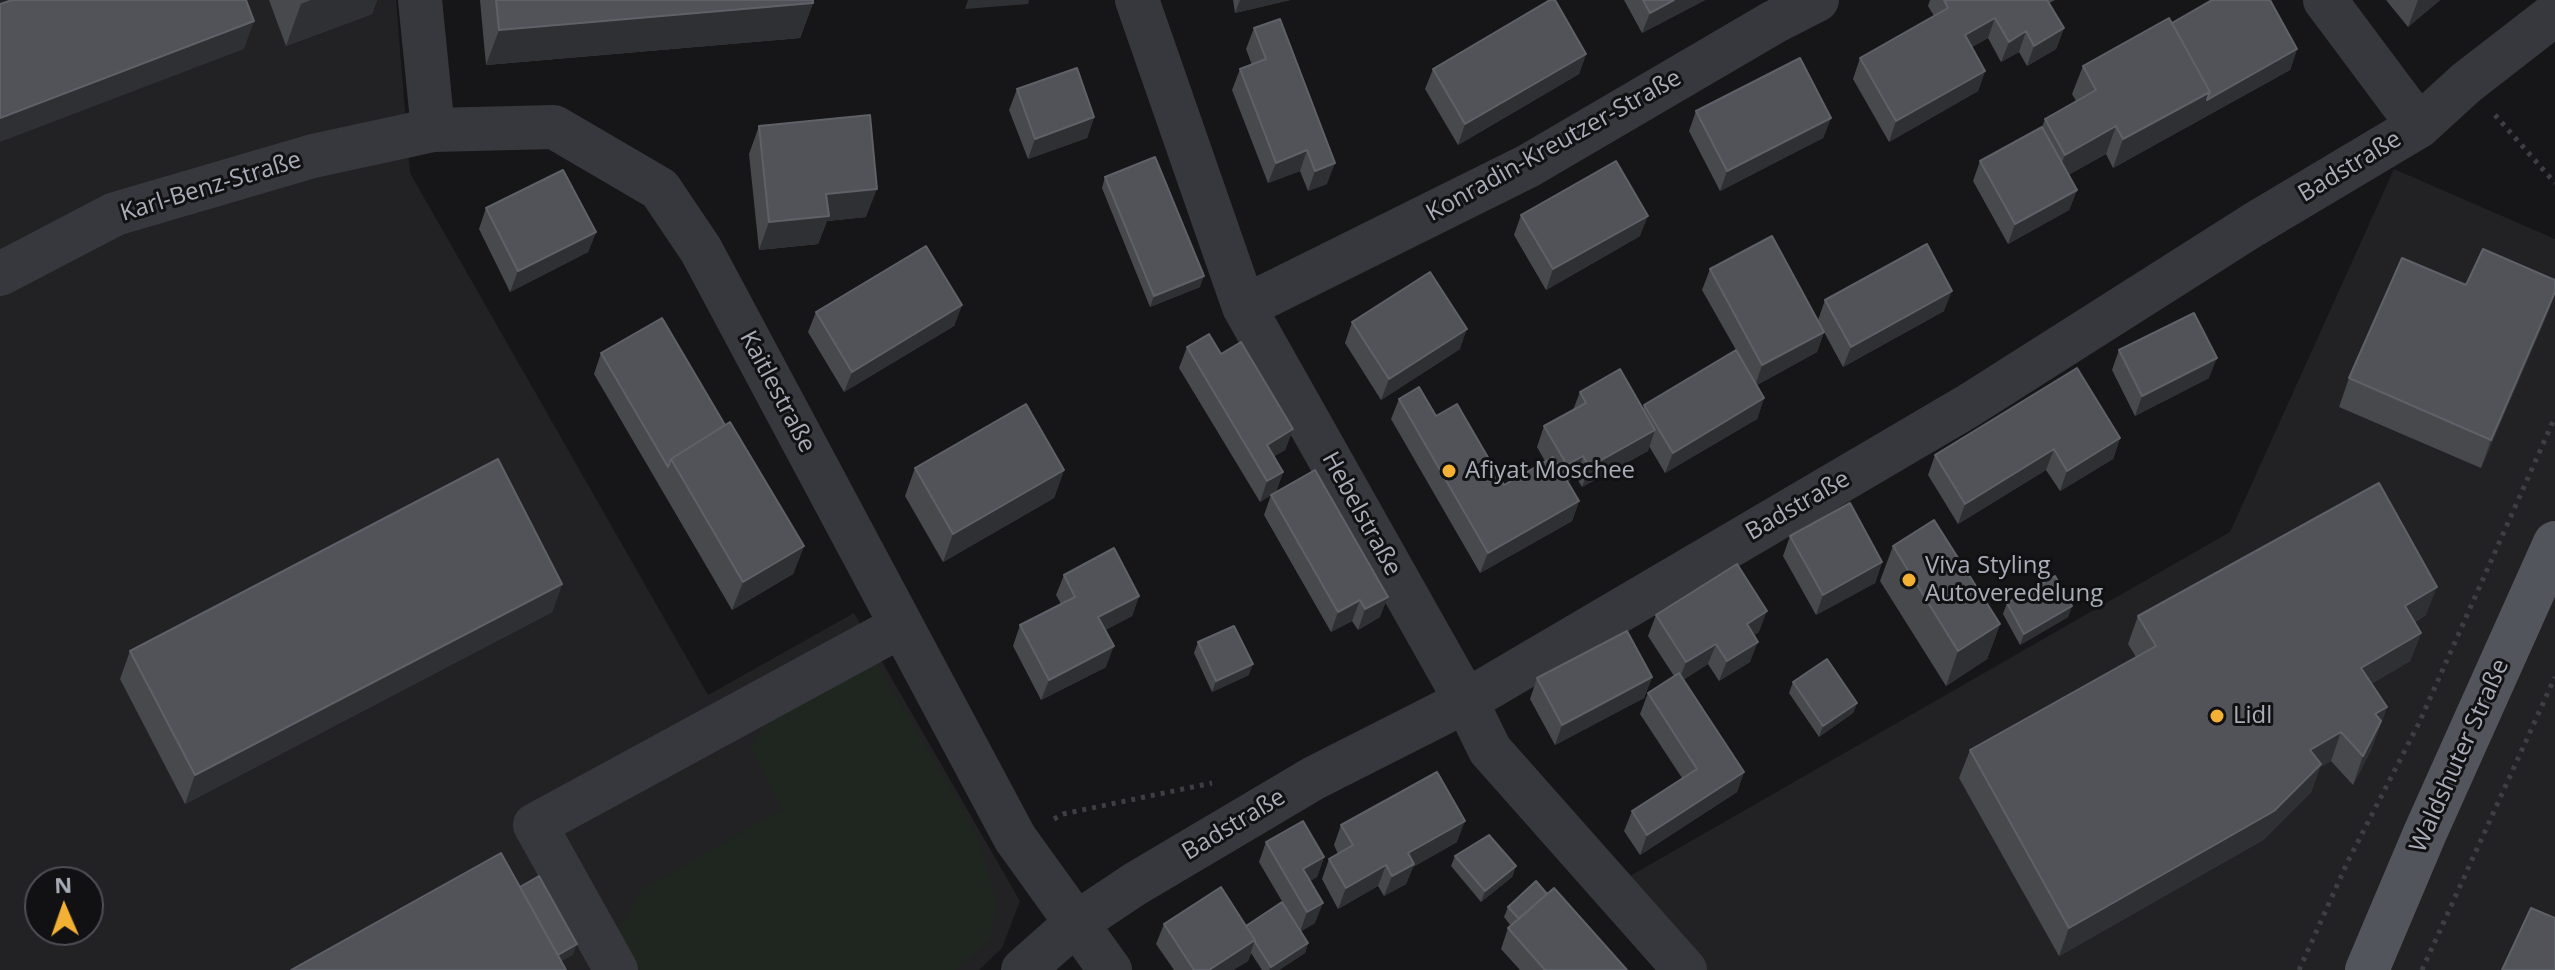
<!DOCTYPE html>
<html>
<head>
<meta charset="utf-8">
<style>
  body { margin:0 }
  #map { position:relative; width:2555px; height:970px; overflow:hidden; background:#161618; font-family:"Open Sans",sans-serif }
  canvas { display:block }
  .north { position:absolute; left:24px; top:866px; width:80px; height:80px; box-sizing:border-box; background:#111113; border:2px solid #4d4f55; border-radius:50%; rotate:358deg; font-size:22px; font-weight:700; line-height:32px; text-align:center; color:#a8adb8 }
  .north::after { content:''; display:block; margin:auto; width:28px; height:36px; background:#f2b134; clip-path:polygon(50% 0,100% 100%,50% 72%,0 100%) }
</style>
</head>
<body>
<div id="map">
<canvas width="2555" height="970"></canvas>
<div class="north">N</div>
</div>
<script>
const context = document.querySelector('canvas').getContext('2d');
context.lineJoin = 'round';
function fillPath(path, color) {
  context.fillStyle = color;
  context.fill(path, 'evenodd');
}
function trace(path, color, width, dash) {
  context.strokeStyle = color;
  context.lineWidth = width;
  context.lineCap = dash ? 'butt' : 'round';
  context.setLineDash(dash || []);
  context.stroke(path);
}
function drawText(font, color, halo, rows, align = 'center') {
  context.font = font + ' "Open Sans",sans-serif';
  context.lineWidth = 6;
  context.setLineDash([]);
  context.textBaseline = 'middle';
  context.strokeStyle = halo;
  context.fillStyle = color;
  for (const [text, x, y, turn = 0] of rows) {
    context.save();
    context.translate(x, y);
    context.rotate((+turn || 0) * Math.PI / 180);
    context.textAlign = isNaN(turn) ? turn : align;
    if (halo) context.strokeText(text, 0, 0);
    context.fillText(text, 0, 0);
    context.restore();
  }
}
fillPath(new Path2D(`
  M0,0H396L410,173L708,695L854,613L1020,901L1002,948L979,970H0ZM40,882H88V930H40Z
  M2394,169L2555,239V970H1684L1623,880L2230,532Z`), '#222225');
fillPath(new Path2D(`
  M874,659L975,829L997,903L990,939L956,970H640L618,932L641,890L782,809L750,745L777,709Z`), '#1e261f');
trace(new Path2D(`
  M2495,115L2555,183
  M1054,819L1063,814L1212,783
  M2299,970L2348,861L2419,723L2555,417
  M2422,970L2555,677`), '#3d3f44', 5, [4, 6]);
trace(new Path2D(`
  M420,0L433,130
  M1137,0L1244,307L1466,701L1490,750L1685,970
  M2325,0L2419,126
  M0,274L115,214L313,156L433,130L554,127L660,189L701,250L1015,838L1110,970
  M1244,307L1528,166L1774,22L1817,0
  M616,970L535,825L901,626
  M1023,970L1075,924L1135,884L1314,778L1466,701L1968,406L2253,225L2419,126L2466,83L2555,14`), '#37383d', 44);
trace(new Path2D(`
  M2367,970L2425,833L2555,543`), '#53555c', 44);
fillPath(new Path2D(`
  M269,0H377L372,14L286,46Z
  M480,0H813V3L800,38L486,65Z
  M1233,0H1290L1235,13Z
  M1624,0H1705L1642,33Z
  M1930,0H2055L2049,3L2064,28L2056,49L2027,66L2019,52L2001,62L1988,38L1972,47L1985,71L1978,91L1889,142L1853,79L1860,58L1934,16L1928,6Z
  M2386,0H2440L2408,27Z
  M2172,23L2297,49L2290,70L2113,168L2106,154L2068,175L2077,190L2069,210L2008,244L1973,181L1980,161L2042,127L2045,119L2076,101L2072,94L2083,66Z
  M1254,28L1327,184L1308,191L1300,171L1268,183L1232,90L1240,69L1252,65L1246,49Z
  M1586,54L1579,74L1458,145L1425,89L1433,69Z
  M1017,89L1094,117L1087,138L1028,159L1009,110Z
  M1696,111L1831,118L1823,138L1720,191L1689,131Z
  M759,126L866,217L827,221L818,244L759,250L749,154Z
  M1105,177L1200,287L1150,307L1102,188Z
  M486,208L596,232L588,252L510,292L479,229Z
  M1521,215L1640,236L1546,290L1514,235Z
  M1710,269L1818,320L1825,300L1944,311L1843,367L1824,332L1817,352L1757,385L1764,398L1757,419L1665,473L1649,446L1648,451L1582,487L1576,477L1568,481L1579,501L1572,521L1480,573L1391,419L1399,399L1436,416L1504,485L1545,461L1537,447L1544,426L1573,410L1580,392L1643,409L1644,405L1736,350L1702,290Z
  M2466,285L2549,310L2481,468L2339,407L2349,378Z
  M962,305L954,326L844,392L808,332L816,312Z
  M1352,322L1460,349L1381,400L1345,343Z
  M1187,347L1221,354L1293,429L1285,450L1274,456L1283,472L1276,492L1260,502L1179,368Z
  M2119,350L2209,378L2135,416L2112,370Z
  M601,353L725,425L804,546L793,574L732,610L594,374Z
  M2120,438L2113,459L2060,491L2046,470L1958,524L1928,475L1935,455Z
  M915,468L1064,470L1054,498L943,562L905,496Z
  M1271,495L1380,617L1358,630L1352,621L1331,632L1264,515Z
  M1790,536L1882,562L1875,583L1816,615L1783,556Z
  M1893,546L2000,624L1987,659L1946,686L1880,581Z
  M1064,575L1139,596L1132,616L1105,630L1106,667L1041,700L1013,646L1020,625L1061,604L1056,595Z
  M562,584L552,612L185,804L120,679L130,651Z
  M2007,603L2072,606L2068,617L2020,645L2003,614Z
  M1656,615L1759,632L1754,635L1750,662L1719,681L1708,664L1683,680L1744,772L1737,792L1640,855L1624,831L1632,811L1682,778L1640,714L1648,693L1674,676L1648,636Z
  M2426,615L2415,622L2421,633L2410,661L2371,684L2387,707L2371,750L2353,785L2331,761L2320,767L2311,792L2263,840L2059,956L1959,778L1970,750L2136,657L2128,644L2138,616Z
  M1198,642L1249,675L1212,692L1194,653Z
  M1652,677L1644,698L1555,745L1530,699L1537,678Z
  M1793,682L1857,703L1853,713L1819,737L1789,693Z
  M1341,825L1457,842L1413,867L1406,884L1384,896L1378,886L1338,909L1322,879L1329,859L1338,854L1334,845Z
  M1266,842L1324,857L1317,877L1310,881L1315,923L1301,931L1308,943L1305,953L1279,970H1262L1251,953L1248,961L1233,970H1174L1156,944L1164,924L1246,926L1283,903L1259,862Z
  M1455,856L1516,866L1512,877L1481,902L1451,866Z
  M1547,894L1627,970H1520L1501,949L1508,928L1511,926L1504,917L1508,907Z`), '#47494d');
fillPath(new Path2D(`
  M311,0H377L372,14L286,46L301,4Z
  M968,0H1029L1028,4L965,9Z
  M1240,0H1290L1235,13Z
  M1674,0H1705L1642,33L1650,13Z
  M2418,0H2440L2408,27Z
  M813,3L800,38L486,65L499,30Z
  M1995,18L1988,38L1957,55L1965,35Z
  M254,21L244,49L0,142V118Z
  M2064,28L2056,49L2027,66L2034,46Z
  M2026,31L2019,52L2001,62L2009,42Z
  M2297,49L2290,70L2113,168L2123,139L2210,92Z
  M1586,54L1579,74L1458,145L1465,124Z
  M1985,71L1978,91L1889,142L1896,121Z
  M1094,117L1087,138L1028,159L1035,139Z
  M1831,118L1823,138L1720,191L1727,171Z
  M2116,126L2106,154L2054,183L2065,155Z
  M1307,150L1300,171L1268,183L1276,163Z
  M1335,163L1327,184L1308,191L1315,171Z
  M877,189L866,217L827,221L818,244L759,250L769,222L826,194Z
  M2077,190L2069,210L2008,244L2015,224Z
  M1648,216L1640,236L1546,290L1553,269Z
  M596,232L588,252L510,292L518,271Z
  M1204,276L1200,287L1150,307L1154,296Z
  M1952,291L1944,311L1843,367L1851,347Z
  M2555,292L2549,310L2481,468L2491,440Z
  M962,305L954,326L844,392L852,372Z
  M1467,329L1460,349L1381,400L1389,379Z
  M1824,332L1817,352L1755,386L1762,365Z
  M2217,358L2209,378L2135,416L2142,396Z
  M1764,398L1757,419L1665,473L1673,453Z
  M1293,429L1285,450L1260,465L1267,445Z
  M1655,430L1648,451L1582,487L1589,467Z
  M2120,438L2113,459L2060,491L2067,471Z
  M2054,449L2046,470L1958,524L1965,504Z
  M1583,456L1576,477L1559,486L1567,465Z
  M1064,470L1054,498L943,562L953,534Z
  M1283,472L1276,492L1260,502L1267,481Z
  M1579,501L1572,521L1480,573L1488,553Z
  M804,546L793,574L732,610L743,582Z
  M1882,562L1875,583L1816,615L1823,595Z
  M562,584L552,612L185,804L195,775Z
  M2437,587L2426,615L2395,634L2405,606Z
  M1139,596L1132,616L1091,638L1098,617Z
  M1388,597L1380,617L1358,630L1365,609Z
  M1360,600L1352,621L1331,632L1338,612Z
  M2072,606L2068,617L2020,645L2024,634Z
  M1767,611L1759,632L1739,645L1747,624Z
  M2000,624L1987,659L1946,686L1958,651Z
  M2421,633L2410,661L2351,696L2361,668Z
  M1758,642L1750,662L1719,681L1727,661Z
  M1716,644L1708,664L1678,683L1686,662Z
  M1114,646L1106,667L1041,700L1049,680Z
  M1253,664L1249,675L1212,692L1216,681Z
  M1652,677L1644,698L1555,745L1562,725Z
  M1857,703L1853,713L1819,737L1823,726Z
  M2387,707L2371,750L2353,785L2363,756L2375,714Z
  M2341,732L2331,761L2320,767L2311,792L2263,840L2059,956L2069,928L2310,750Z
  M1744,772L1737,792L1640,855L1647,835Z
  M1465,821L1457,842L1413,867L1406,884L1384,896L1392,876L1408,853Z
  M1324,857L1317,877L1296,889L1303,869Z
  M1386,865L1378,886L1338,909L1346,888Z
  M1516,866L1512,877L1481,902L1485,891Z
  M1323,903L1315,923L1300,932L1307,912Z
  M1255,940L1248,961L1233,970H1209Z
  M1308,943L1305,953L1279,970H1269L1271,967Z
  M577,944L573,955L546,970L545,962Z`), '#2f3033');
const building = new Path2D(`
  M12,0H246L254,21L0,118V4Z
  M496,0H813V3L499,30Z
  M1550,0H1555L1586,54L1465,124L1433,69Z
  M1643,0H1674L1650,13Z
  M1944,0H2047L2064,28L2034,46L2026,31L2009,42L1995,18L1965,35L1985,71L1896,121L1860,58L1948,8Z
  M2212,0H2270L2297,49L2207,100L2210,92L2172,23Z
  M2169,18L2210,92L2123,139L2116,126L2065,155L2045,119L2096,90L2083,66Z
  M1280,19L1335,163L1315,171L1307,150L1276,163L1240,69L1266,59L1254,28Z
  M1800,58L1831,118L1727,171L1696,111Z
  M1077,68L1094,117L1035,139L1017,89Z
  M870,115L877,189L826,194L829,216L769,222L759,126Z
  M2042,127L2077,190L2015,224L1980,161Z
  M1155,157L1204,276L1154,296L1105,177Z
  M1616,161L1648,216L1553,269L1521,215Z
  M563,170L596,232L518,271L486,208Z
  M1772,236L1824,332L1762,365L1710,269Z
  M1927,244L1952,291L1851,347L1825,300Z
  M926,246L962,305L852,372L816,312Z
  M2483,249L2555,280V292L2491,440L2349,378L2402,258L2466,285Z
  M1430,272L1467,329L1389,379L1352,322Z
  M2194,313L2217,358L2142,396L2119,350Z
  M662,318L725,425L671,459L668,467L601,353Z
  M1209,334L1221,354L1241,342L1293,429L1267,445L1283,472L1267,481L1187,347Z
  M1736,350L1764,398L1673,453L1644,405Z
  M2077,368L2120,438L2067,471L2054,449L1965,504L1935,455Z
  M1620,369L1655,430L1589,467L1583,456L1567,465L1544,426L1586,403L1580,392Z
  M1419,387L1436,416L1457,404L1504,485L1553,457L1579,501L1488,553L1399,399Z
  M1026,404L1064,470L953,534L915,468Z
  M730,422L804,546L743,582L671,459Z
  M498,459L562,584L195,775L130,651Z
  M1315,470L1388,597L1365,609L1360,600L1338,612L1271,495Z
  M2379,483L2437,587L2405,606L2421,633L2361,668L2387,707L2375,714L2381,721L2363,756L2341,732L2310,750L2321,764L2274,811L2069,928L1970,750L2156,646L2138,616Z
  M1850,503L1882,562L1823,595L1790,536Z
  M1934,520L2000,624L1958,651L1893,546Z
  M1114,548L1139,596L1098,617L1114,646L1049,680L1020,625L1075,597L1064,575Z
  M1737,564L1767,611L1747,624L1758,642L1727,661L1716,644L1686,662L1656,615Z
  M2055,576L2072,606L2024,634L2007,603Z
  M1234,626L1253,664L1216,681L1198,642Z
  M1627,631L1652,677L1562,725L1537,678Z
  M1827,659L1857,703L1823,726L1793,682Z
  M1679,673L1744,772L1647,835L1632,811L1697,769L1648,693Z
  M1437,772L1465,821L1408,853L1414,864L1392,876L1386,865L1346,888L1329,859L1353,845L1341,825Z
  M1303,821L1324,857L1303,869L1323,903L1307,912L1266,842Z
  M1489,835L1516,866L1485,891L1455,856Z
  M501,853L566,970H291Z
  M539,876L577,944L558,955L520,887Z
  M1536,881L1547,894L1519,919L1508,907Z
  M1221,887L1255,940L1209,970H1194L1164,924Z
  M1554,888L1627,970H1545L1508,928Z
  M1282,902L1308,943L1271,967L1255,942V940L1246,926Z
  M2531,908L2555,918V970H2502Z`);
fillPath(building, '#525359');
trace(building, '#5f6168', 2);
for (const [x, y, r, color] of [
  [1449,471,8,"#f2b134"],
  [1909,580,8,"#f2b134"],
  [2217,716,8,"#f2b134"]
]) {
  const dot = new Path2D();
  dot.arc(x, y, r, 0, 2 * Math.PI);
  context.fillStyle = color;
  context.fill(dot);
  trace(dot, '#111113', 3);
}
drawText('24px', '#a8adb8', '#111113', [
  ["Konradin-Kreutzer-Straße",1554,146,-29],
  ["Badstraße",2350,167,-31],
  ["Karl-Benz-Straße",211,187,-17],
  ["Kaitlestraße",777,392,62],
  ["Badstraße",1798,506,-30],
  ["Hebelstraße",1361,514,61],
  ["Waldshuter Straße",2460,756,-66],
  ["Badstraße",1234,825,-31]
]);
drawText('24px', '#a8adb8', '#111113', [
  ["Afiyat Moschee",1465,471],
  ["Viva Styling",1925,566],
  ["Autoveredelung",1925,594],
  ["Lidl",2233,716]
], 'left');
</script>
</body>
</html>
